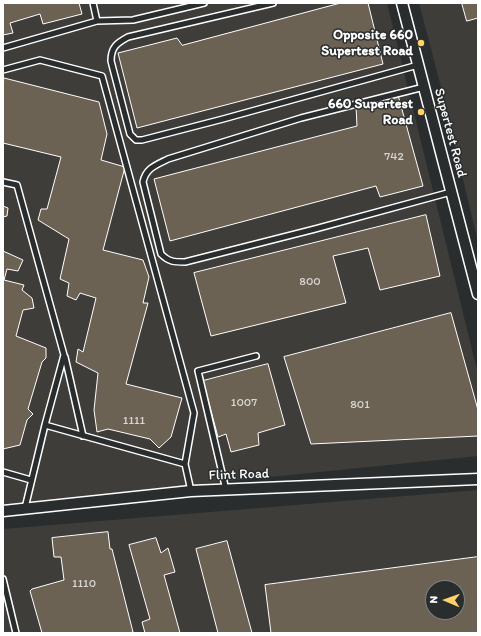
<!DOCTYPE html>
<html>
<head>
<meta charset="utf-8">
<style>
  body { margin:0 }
  #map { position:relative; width:481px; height:636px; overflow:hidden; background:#2a2d2e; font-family:Itim,sans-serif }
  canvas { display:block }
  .frame { position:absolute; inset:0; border:4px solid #fff; pointer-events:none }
  .north { position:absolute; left:425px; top:580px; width:40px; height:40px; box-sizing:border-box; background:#2a2d2e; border:1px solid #7f8182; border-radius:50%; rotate:272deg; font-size:11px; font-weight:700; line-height:16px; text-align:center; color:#fff }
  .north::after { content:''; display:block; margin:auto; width:14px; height:18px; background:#ffd166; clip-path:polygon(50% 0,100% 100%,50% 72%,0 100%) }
</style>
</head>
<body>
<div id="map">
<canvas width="481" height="636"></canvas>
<div class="frame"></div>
<div class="north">N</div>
</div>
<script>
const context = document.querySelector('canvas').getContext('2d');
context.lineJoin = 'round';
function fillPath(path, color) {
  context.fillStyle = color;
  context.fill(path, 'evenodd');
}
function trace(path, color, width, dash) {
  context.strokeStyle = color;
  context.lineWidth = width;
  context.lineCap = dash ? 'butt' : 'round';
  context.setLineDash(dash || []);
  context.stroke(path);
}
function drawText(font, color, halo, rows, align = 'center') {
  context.font = font + ' Itim,sans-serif';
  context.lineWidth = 3;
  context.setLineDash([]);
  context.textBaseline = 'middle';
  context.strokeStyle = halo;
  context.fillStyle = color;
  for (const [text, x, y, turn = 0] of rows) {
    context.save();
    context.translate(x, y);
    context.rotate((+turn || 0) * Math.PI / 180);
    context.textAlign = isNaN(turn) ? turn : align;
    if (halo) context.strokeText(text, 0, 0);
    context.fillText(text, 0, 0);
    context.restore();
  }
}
fillPath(new Path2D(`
  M3,3H387L478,374V456L3,504Z
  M419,3H478V242L440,83Z
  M478,490V633H3V529ZM433,588H457V612H433Z`), '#3e3d39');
const building = new Path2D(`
  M3,3H79L82,14L43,24L40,14L10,23L13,33L3,35Z
  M341,3H368L383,64L137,128L118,53L177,38L182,45Z
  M462,3H478V18L467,21Z
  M4,78L99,102L107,134L101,160L125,167L103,250L143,260L149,277L143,303H148L126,384L182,398L171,437L159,448L150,439L108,429L97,432L94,410L98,373L76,362L78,349L83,352L96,298L80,293L76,300L67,296L69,283L60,279L69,239L38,220L41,209H47L61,157L3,143Z
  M398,95L423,186L380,197L376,186L170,241L154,179L357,126L356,106Z
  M3,206L8,208L7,216L3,217Z
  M426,215L440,276L380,290L368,248L333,256L346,303L211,336L194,273Z
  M3,251L23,260L18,271L7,269L4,280L24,285L22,290L32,298L34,308L23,310L16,336L46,348V358L42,362L28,409L33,414L27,420L20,445L3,449Z
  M451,313L478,410V436L311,444L284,357Z
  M268,364L285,425L258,433L259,445L231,452L226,434L218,437L203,381Z
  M108,532L110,549H112L133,632L129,633H42L30,591L32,589L64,580L61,557H54L52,538Z
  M156,538L161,553L168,548L175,572L164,575L180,633H145L142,622L150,619L129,545Z
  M227,541L252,633H218L196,549Z
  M478,557V633H271L265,585ZM433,588H457V612H433Z`);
fillPath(building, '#6c6253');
trace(building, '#fff', 1);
const lane = new Path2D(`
  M93,3L97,21L133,20L204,3
  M273,3L128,37C117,43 111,47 111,61L130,134L136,140H142L223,119L418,65
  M3,48L97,21
  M3,70L40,60L102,76L194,413L185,464
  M424,87L301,118L168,159C156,165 146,168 143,182L161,254C169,262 174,262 185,262L315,229L451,192
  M3,182L17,185L64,355L45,425
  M65,357L83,436
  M3,472L31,480
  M226,490L198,371L256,356
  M25,508L45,425L185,464L191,491
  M3,579L16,633`);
const street = new Path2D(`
  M402,3L478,294
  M3,511L191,491L478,479`);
trace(lane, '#fff', 8);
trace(street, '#fff', 13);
trace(lane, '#2a2d2e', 5);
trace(street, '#2a2d2e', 10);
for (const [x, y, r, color] of [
  [421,43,4,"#ffd166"],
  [421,112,4,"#ffd166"]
]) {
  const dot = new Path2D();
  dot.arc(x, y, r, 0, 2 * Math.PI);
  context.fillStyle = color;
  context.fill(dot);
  trace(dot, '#2a2d2e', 1.5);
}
drawText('12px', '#dad8d4', null, [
  ["742",394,157],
  ["800",310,282],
  ["1007",244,403],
  ["801",360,405],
  ["1111",134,421],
  ["1110",84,584]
]);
drawText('bold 14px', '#fff', '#2a2d2e', [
  ["Opposite 660",413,35],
  ["Supertest Road",413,51],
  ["660 Supertest",413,104],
  ["Road",413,120]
], 'right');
drawText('14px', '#fff', '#2a2d2e', [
  ["Supertest Road",450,133,75],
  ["Flint Road",239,475,-2]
]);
</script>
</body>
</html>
